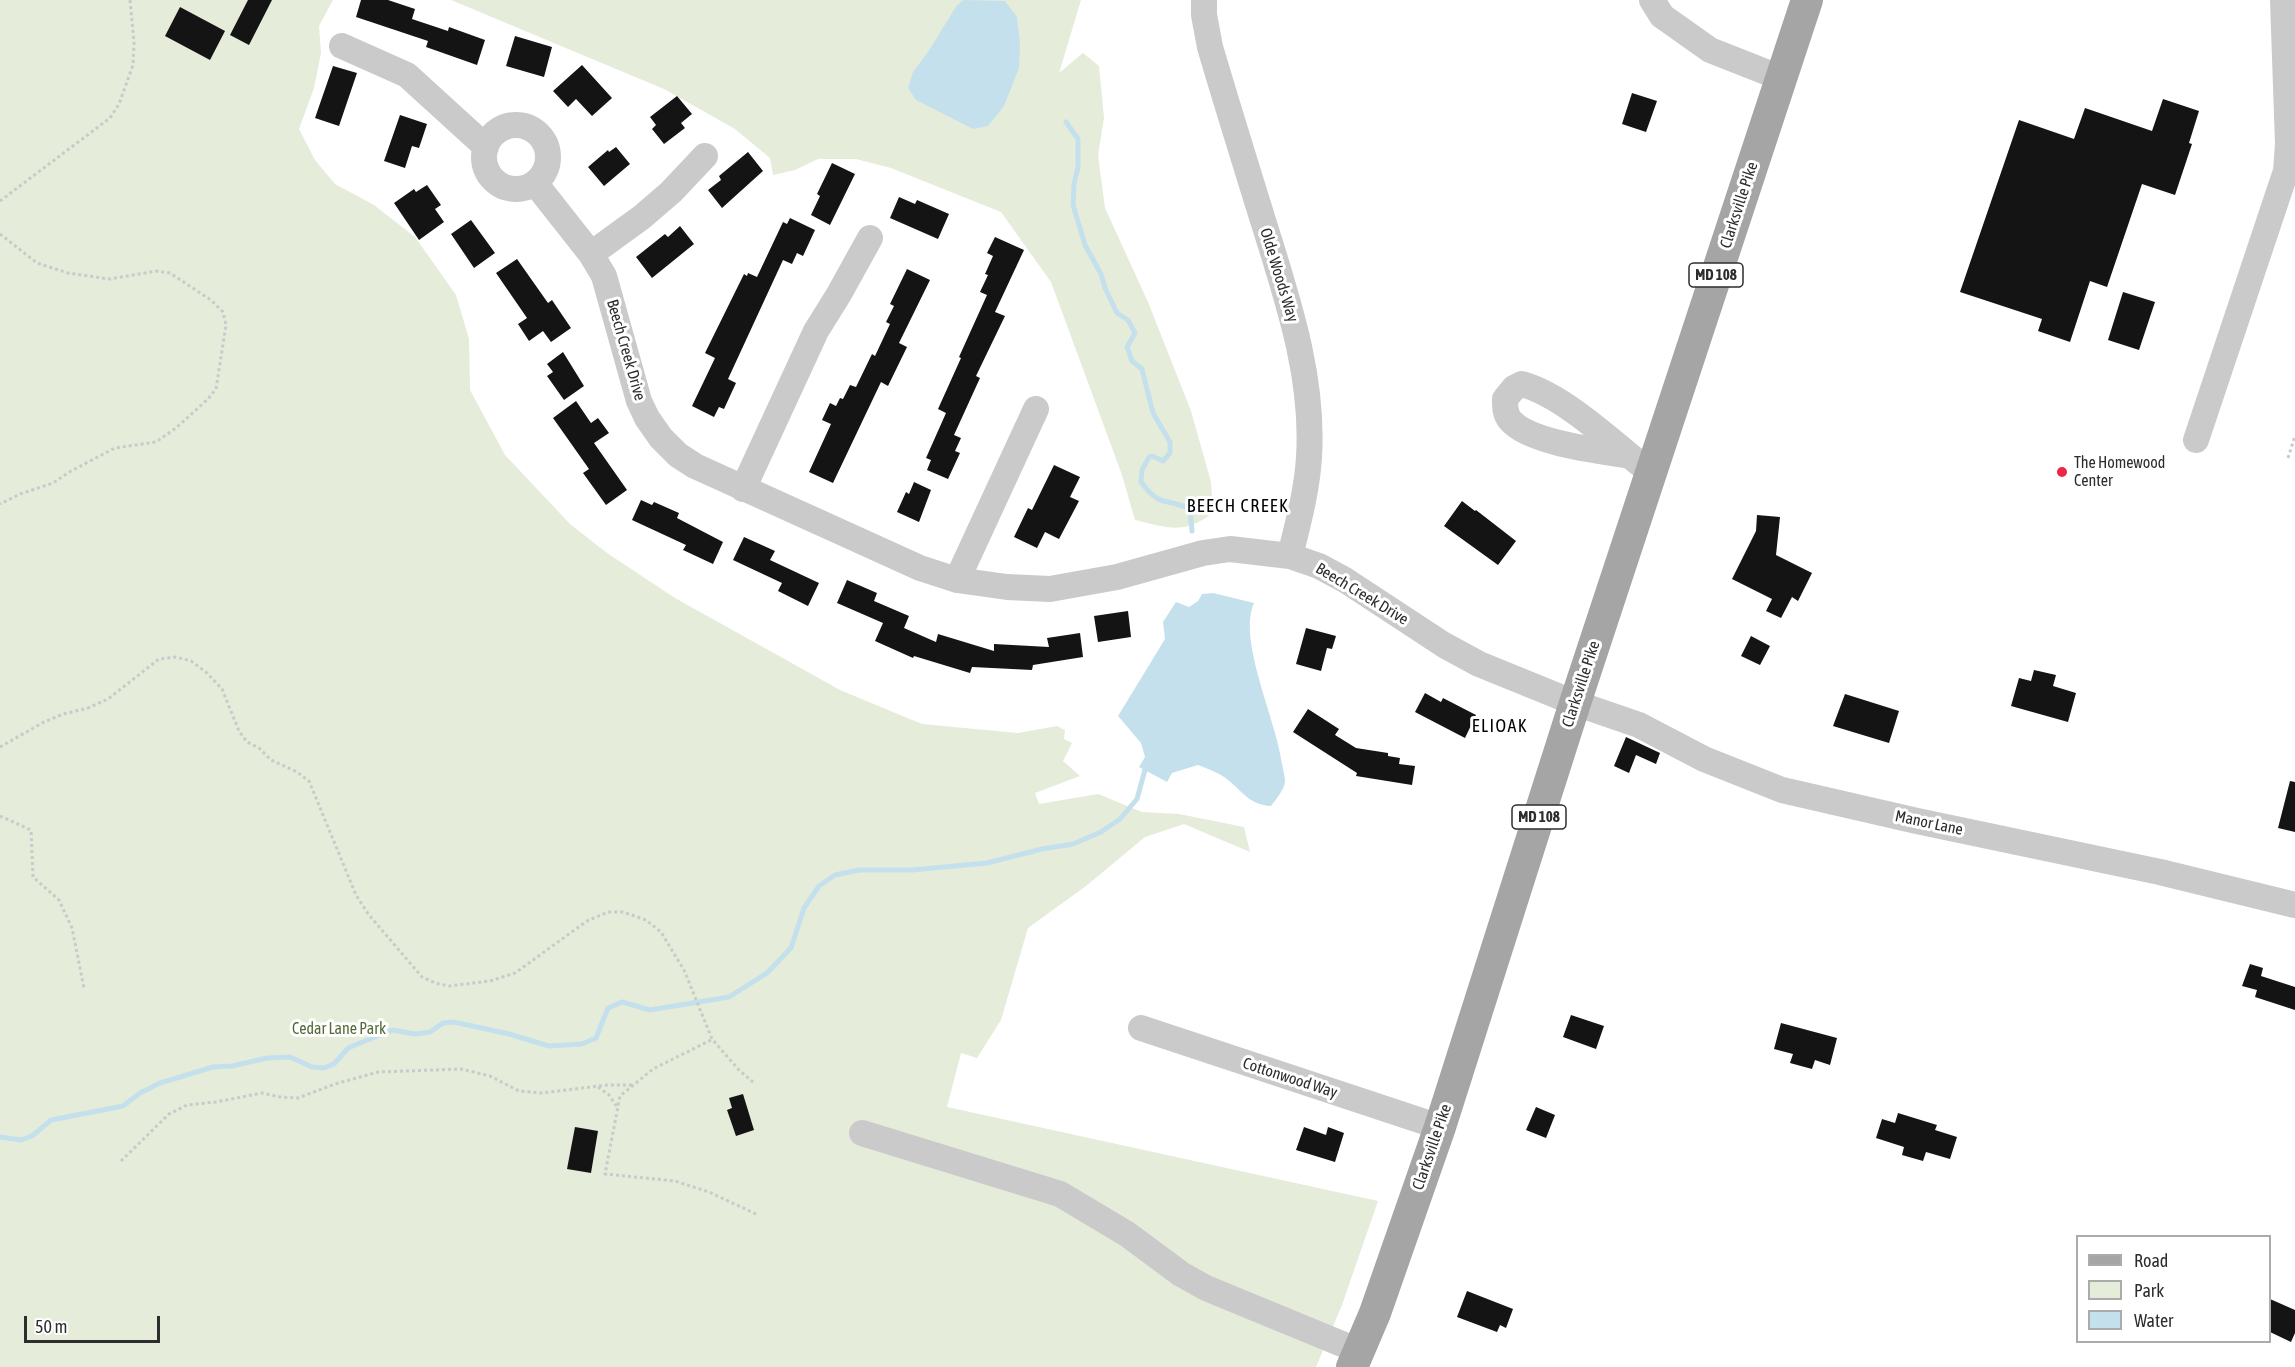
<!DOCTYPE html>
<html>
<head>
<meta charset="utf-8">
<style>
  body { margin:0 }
  #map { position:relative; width:2295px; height:1367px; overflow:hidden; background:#fff; font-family:"Asap Condensed",sans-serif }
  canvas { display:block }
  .legend { position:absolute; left:2076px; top:1235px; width:195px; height:108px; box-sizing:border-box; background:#fff; border:2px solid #ababab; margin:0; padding:8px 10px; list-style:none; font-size:18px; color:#2d2d2d }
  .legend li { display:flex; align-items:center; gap:12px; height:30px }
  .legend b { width:30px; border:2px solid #ababab }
  .scale { position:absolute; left:24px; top:1316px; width:136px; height:27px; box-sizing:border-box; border:3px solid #2d2d2d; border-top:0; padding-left:8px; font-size:18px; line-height:21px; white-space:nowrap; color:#2d2d2d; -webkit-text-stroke:4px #fff; paint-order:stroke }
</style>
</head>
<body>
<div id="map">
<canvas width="2295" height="1367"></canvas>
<ul class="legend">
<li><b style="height:8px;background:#a5a5a5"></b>Road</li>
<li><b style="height:16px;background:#e5ecda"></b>Park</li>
<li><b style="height:16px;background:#c5e0ed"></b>Water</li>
</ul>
<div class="scale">50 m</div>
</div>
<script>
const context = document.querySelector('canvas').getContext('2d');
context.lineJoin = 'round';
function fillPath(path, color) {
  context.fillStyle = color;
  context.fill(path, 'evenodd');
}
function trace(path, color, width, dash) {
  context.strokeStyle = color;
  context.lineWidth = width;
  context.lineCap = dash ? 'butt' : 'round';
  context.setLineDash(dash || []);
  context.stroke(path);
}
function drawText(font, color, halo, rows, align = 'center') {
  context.font = font + ' "Asap Condensed",sans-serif';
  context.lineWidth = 6;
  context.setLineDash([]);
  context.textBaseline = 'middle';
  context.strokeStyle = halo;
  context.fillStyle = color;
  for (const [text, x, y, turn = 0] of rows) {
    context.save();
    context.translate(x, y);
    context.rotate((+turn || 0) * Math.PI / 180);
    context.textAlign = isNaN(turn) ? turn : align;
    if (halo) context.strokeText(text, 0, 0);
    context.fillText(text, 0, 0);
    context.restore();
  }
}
fillPath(new Path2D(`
  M0,0H333L319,26L321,53L314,88L299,129L315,160L335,184L374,205L415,237L456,295L469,339L470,390L505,455L570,524L607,553L675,598L840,690L922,724L1018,733L1057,726L1065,730L1064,739L1072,743L1063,761L1080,776L1035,793L1039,804L1098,794L1142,812L1179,814L1244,827L1250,852L1184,824L1145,837L1086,886L1028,928L1001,1020L977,1058L961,1053L947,1107L1378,1201L1342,1305L1316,1367H0Z
  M451,0H1081L1059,73L1083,53L1099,66L1104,118L1098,155L1105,208L1148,302L1191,411L1211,482L1213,513C1182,535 1170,528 1135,520L1122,475L1051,282L1001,212L891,168L856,159H818L795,170L773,175L770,158L735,129L664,89Z`), '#e5ecda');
fillPath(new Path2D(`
  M964,0L1005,1L1017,17L1020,44L1019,68L1004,106L988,126L973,129L916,100L908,88L913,72L928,52L957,5Z
  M1213,593L1254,603C1237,640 1277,721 1282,764C1283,769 1285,776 1285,782C1284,790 1276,799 1271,806C1250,805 1243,792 1228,780C1220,773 1208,769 1198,765L1172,773L1167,782L1139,767L1145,757L1141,743L1118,716L1165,639L1163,622L1176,602L1189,607L1198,601L1202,594Z`), '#c5e0ed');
trace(new Path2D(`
  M1066,122L1078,139V167L1074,184L1073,205L1085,245L1101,274L1105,288L1117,313L1128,320L1135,333L1127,347L1132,361L1142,369L1153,413L1170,442V453L1163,461L1152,456L1149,457L1142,470L1141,482C1161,509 1166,497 1190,509L1192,531
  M0,1137L21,1140L32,1136L51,1120L123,1106L140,1093L160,1083L213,1067L232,1066L267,1058L290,1057L312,1067L324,1068L334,1064L348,1048L392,1030L415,1034L430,1032L443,1023L454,1022L509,1034L549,1046L582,1044L596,1038L608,1008L622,1002L650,1010L729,997L767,973L791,948L804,908L819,886L835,875L859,870H912L987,863L1042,849L1073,844L1101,832L1120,819L1137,799L1146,766`), '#c5e0ed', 5);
fillPath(new Path2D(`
  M248,0H272L249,45L230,35Z
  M361,0H388L415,9L412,19L448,31L449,27L485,40L477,65L426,47L428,41L356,17Z
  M180,7L225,31L210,60L165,36Z
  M515,36L552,47L544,77L506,66Z
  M582,65L612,98L592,116L576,99L568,107L553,91Z
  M333,66L357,73L339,126L315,118Z
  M1632,93L1657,101L1646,132L1622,124Z
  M677,96L692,114L681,123L685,128L664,144L652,129L656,125L650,117Z
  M2163,99L2199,111L2189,143L2192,144L2175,195L2142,184L2107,287L2090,281L2070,342L2038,331L2042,319L1960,292L2019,120L2074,139L2085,108L2152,131Z
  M400,115L427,124L419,148L412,146L405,168L384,161Z
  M616,147L630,164L604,186L588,167L608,150L609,152Z
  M748,152L763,171L722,208L708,190L721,180L719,176Z
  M832,163L855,174L830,225L811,215L820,196L817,194Z
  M427,185L441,205L435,209L444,222L419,240L394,203L414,189L416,192Z
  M899,197L915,204L917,200L949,214L938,239L890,218Z
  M790,218L815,230L803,256L797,253L792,264L783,260L728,379L736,383L724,409L719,407L714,417L692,406L715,358L705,353L744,274L747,276L748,273L757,277L783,222L787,224Z
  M471,220L495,253L474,268L451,234Z
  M680,226L694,244L652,278L636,257L665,234L668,237Z
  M995,237L1024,250L995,312L1005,316L976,376L980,378L954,435L961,438L955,451L960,453L948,479L927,470L931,460L926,458L946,413L938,409L961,358L959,357L987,295L980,292L988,275L985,274L993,256L987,253Z
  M517,259L548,303L552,300L571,328L551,342L543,331L529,341L518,324L527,318L496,273Z
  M907,269L930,280L899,343L907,347L888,386L881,382L833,483L809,472L831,424L822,420L830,403L836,406L840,398L843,399L850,385L856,387L872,354L875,356L890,324L886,322L894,306L890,304Z
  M2123,292L2155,302L2139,350L2108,340Z
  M563,352L584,386L564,400L547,376L553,372L547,364Z
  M576,401L591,423L598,418L609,433L594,443L627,490L606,505L583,473L589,469L553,418Z
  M1054,465L1080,477L1070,497L1079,501L1059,539L1045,532L1037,548L1014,537L1028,508L1032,510Z
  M914,482L931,490L919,522L897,512L906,492L909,494Z
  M641,500L652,505L654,502L679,513L677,518L723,542L713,564L683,550L686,545L632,520Z
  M1462,501L1475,511L1476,510L1516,541L1498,565L1444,526Z
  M1757,515L1780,517L1776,555L1812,573L1798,601L1792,597L1781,618L1766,611L1772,599L1732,579L1756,531Z
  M744,537L775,551L770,560L819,583L808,606L778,591L782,583L733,560Z
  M847,580L877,593L874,601L909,616L904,628L936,642L938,634L994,651V644L1049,647L1047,638L1080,633L1083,657L1033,665L1032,670L972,667L970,673L914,656L913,658L875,641L883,623L837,603Z
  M1128,611L1131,637L1098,642L1094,616Z
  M1306,628L1336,636L1332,649L1327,648L1321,671L1296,664Z
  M1751,636L1770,646L1760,665L1741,656Z
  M2034,670L2056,675L2053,686L2076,693L2068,722L2011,706L2019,678L2031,681Z
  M1425,693L1441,702L1443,698L1476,715L1465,738L1415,712Z
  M1845,694L1899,711L1889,743L1833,726Z
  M1308,709L1339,729L1335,735L1356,748L1388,753V756L1400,758L1399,764L1415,766L1412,785L1356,776L1357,773L1293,732Z
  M1626,737L1660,753L1656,764L1636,755L1629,773L1614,766Z
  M2290,781L2295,782V832L2278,828Z
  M2250,964L2263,968L2261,976L2295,987V1010L2255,997L2257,990L2242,986Z
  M1571,1015L1604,1026L1596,1049L1563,1037Z
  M1781,1023L1837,1038L1830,1065L1815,1060L1812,1069L1790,1063L1793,1054L1774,1049Z
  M743,1094L754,1130L736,1136L727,1110L732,1108L729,1098Z
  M1536,1107L1555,1115L1546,1138L1526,1130Z
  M1898,1113L1937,1125L1935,1130L1957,1137L1950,1159L1926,1152L1923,1161L1902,1155L1904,1147L1876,1138L1882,1119L1895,1123Z
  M575,1127L598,1131L591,1173L567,1169Z
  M1304,1127L1326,1135L1328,1127L1344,1133L1335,1162L1296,1150Z
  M1467,1291L1513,1309L1506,1328L1500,1325L1497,1332L1457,1317Z
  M2270,1299L2295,1310V1333L2291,1342L2270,1332Z`), '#141414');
trace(new Path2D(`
  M0,201L110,118L119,104L133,65L134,42L130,0
  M0,234L37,263L68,273L109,279L157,271L170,273L211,300L223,312L226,325L216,389L208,399L176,428L156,442L115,448L71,471L53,483L20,494L0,504
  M2288,458L2295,436
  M0,747L44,722L63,714L88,708L108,699L159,659L176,657L191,661L207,673L222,689L239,731L247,742L259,748L271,760L297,772L309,781L356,895L369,915L422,977L435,983L449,986L490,981L515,973L587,921L608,912H623L646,920L661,932L684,970L712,1039L739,1070L753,1082
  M0,816L31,830L33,877L59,900L72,928L84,988
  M711,1040L653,1069L620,1096L605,1174L675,1181L709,1192L756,1214
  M598,1087L609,1095L618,1108
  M121,1161L169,1114L187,1105L216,1102L262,1093L280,1097L298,1098L335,1084L378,1072L461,1069L490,1076L519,1091L542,1093L607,1085H632`), '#cacaca', 3, [3, 3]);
trace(new Path2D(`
  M1204,0V15L1210,47C1228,108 1247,169 1266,230C1289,304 1314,379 1309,457C1307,491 1298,523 1290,556
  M1652,0L1662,16L1710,50L1781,78
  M342,46L407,75L486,147
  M484 157a32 32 0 1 1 64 0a32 32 0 1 1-64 0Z
  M535,183L591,254L604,276L639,401L647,418L661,438L678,455L695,466L920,568L957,580L1007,587L1050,589L1117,577L1203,553L1230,549L1290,556L1319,566L1345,580L1444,645L1479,664L1575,703L1639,725L1704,759L1782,790L1917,821L2160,872L2295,905
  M591,254L642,217L671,192L705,156
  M2196,440L2286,171L2288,144L2283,0
  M1630,456C1601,451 1529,443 1510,420C1505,414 1505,407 1505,399L1514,388L1522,384C1565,396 1614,444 1650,472
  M743,489L816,331L839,294L870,238
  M957,580L1036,409
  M1141,1028L1440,1127
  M862,1133L1060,1194L1127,1234L1181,1274L1206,1288L1359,1351`), '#cacaca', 26);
trace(new Path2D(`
  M1352,1367L1375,1313L1440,1127L1575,703L1807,0`), '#a5a5a5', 32);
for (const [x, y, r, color] of [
  [2062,472,6,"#ed2644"]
]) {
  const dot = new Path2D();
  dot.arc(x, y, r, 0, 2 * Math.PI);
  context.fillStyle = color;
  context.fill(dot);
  trace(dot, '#fff', 2);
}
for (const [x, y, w] of [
  [1716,275,54],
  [1539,817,54]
]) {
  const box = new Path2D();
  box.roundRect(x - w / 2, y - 12, w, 24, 4.5);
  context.fillStyle = '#fff';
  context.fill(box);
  trace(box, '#2d2d2d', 1.5);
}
drawText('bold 15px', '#2d2d2d', null, [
  ["MD 108",1716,275],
  ["MD 108",1539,817]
]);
drawText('16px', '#2d2d2d', '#fff', [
  ["Clarksville Pike",1739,205,-72],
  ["Olde Woods Way",1279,275,73],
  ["Beech Creek Drive",626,350,74],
  ["Beech Creek Drive",1362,594,31],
  ["Clarksville Pike",1581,684,-72],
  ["Manor Lane",1929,823,12],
  ["Cottonwood Way",1290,1078,18],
  ["Clarksville Pike",1432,1147,-71]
]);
drawText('16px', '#2d2d2d', '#fff', [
  ["The Homewood",2074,463],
  ["Center",2074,481]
], 'left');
drawText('16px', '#546b39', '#fff', [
  ["Cedar Lane Park",339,1029]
]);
context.letterSpacing = '1.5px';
drawText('18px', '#000', '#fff', [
  ["BEECH CREEK",1238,506],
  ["ELIOAK",1500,726]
]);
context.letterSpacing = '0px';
</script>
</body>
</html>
